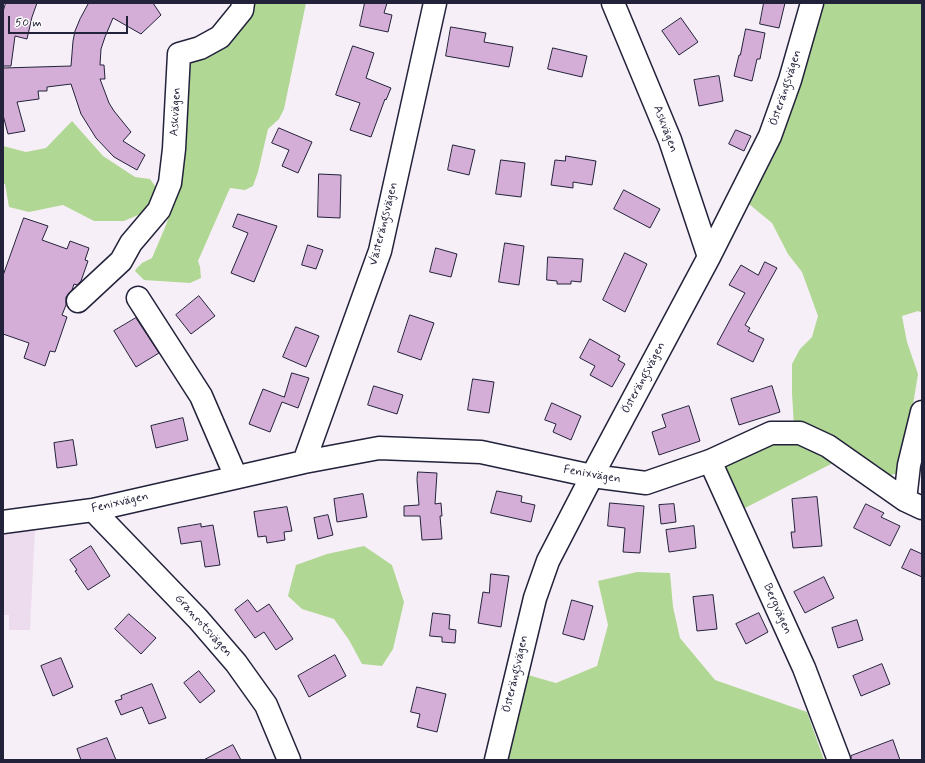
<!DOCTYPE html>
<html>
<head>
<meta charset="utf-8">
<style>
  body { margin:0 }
  #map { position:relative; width:925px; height:763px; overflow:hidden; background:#f7eff7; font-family:Mynerve,sans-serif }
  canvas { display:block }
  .frame { position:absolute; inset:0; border:4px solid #22223b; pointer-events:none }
  .scale { position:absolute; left:8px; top:16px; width:120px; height:18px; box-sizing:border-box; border:2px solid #22223b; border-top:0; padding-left:5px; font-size:12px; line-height:14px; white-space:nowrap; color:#22223b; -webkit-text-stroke:3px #fff; paint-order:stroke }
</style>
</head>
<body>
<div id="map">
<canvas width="925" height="763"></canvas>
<div class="frame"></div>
<div class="scale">50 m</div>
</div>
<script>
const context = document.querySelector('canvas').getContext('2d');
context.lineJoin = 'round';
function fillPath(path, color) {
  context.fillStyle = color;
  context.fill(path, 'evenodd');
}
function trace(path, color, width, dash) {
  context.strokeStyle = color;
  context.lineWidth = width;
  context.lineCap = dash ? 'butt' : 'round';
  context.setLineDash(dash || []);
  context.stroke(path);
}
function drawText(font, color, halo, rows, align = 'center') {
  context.font = font + ' Mynerve,sans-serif';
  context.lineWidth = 3;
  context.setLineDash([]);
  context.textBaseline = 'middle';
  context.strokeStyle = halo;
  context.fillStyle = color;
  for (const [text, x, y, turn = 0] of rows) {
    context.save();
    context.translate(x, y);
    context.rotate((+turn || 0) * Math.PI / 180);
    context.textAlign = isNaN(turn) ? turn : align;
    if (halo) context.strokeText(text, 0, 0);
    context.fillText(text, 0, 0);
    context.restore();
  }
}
fillPath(new Path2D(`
  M35,529L30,630H9V615H3V533Z`), '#eddced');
fillPath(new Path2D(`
  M253,3H306L284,109L279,119L268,129L258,172L253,186L245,190L230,188L198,261L200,267L201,278L190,283L144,280L135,271L136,269L142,263L152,258L166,225L182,179L185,138L189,62Z
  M821,3H922V313L918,311L902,316L907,342L918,374L904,460L898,473L887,476L880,467L813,430L794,426L792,393V364L800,349L812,337L818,316L802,272L788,254L772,223L749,204L780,131Z
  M72,121L103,156L135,177L150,179L158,190L145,212L124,221H94L63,205L29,212L9,207L5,184L3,183V146L26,152L46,148Z
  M775,440L809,446L835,462L741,510L725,468L728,460Z
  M364,546L392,565L404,602L393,649L382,666L362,664L349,640L334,619L302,609L288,596L296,565L327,554Z
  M637,572L670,573L673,607L680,638L715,680L807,712L824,760H506L528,675L556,683L597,666L608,625L598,581Z`), '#b0d793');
const building = new Path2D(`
  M6,3H37L32,17L27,39L15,36L11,66H3V12Z
  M89,3H153L161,15L141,34L113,18L105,37L101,49L100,65H104L105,79H100L109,103L114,111L131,132L123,141L145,155L137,170L114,157L96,138L81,114L71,84L47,87V91H38L39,99L17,102L25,131L8,134L3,115V68L71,66L73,41L75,31L80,19Z
  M365,3H387L384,13L392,15L388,32L360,26Z
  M764,3H785L779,28L760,24Z
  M681,18L698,42L679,55L662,31Z
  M451,27L486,33L484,42L513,47L509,67L446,56Z
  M746,29L765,33L760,59H757L752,81L734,76L739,55H740Z
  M353,46L374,53L366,78L391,88L386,100L385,99L371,137L350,130L360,103L336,95Z
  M553,48L587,56L582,77L548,69Z
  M719,76L723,101L699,106L694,80Z
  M279,128L312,142L298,173L282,166L289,150L272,143Z
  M736,130L751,136L744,151L729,144Z
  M453,145L475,150L469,175L448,170Z
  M566,156L596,161L592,185L573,182V188L551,185L555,160L565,161Z
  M501,160L525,163L521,197L496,194Z
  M319,174L341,175L340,218L318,217Z
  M624,190L660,209L650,228L614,209Z
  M238,214L277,226L254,282L231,273L248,233L233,227Z
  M24,218L48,226L42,240L67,249L70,241L89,248L85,260L88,261L81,281L77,285L74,284L72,290L66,297V305L62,315L67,317L55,352L50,351L45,366L24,358L29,343L3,334V276Z
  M505,243L524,246L519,285L499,282Z
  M308,245L323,250L316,269L302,265Z
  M436,248L457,254L451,277L430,272Z
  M625,253L647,264L625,312L603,300Z
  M548,257L583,259L581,282L571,281V284H557V281L547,280Z
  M765,262L777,268L745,325L750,328L748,331L764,339L753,362L717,344L731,318L745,293L729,285L741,265L758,275Z
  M199,296L215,316L191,334L176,315Z
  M410,315L434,323L421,360L398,352Z
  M136,318L159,353L136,367L114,331Z
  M296,327L319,336L306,367L283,357Z
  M590,339L620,356L618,360L625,364L612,387L590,375L595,366L580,358Z
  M292,373L309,378L298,408L282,402L270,432L249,424L263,389L284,397Z
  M473,379L494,382L489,413L468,410Z
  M374,386L403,395L397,414L368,405Z
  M772,386L780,412L739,425L731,399Z
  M552,403L581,416L571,440L553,432L556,424L545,420Z
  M689,406L700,441L659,455L652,432L666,427L662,415Z
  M183,418L188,440L156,448L151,426Z
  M73,440L77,465L57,468L54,443Z
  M418,472L437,473L435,504L441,503L442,516H440L442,539L422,540L420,516H404V506L419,505L417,480Z
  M497,491L522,496L521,502L535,505L531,522L491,513Z
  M363,494L367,517L337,522L334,499Z
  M817,497L822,546L793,548L791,532H795L792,499Z
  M610,503L644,506L640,553L623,552L625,528L608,526Z
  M674,504L676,522L661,524L659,505Z
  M866,504L884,513L881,517L900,526L890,546L854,528Z
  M287,507L292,531L284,532L285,540L267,543L266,536L258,537L254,512Z
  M328,515L333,535L318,539L314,518Z
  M201,524V527L213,525L220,565L205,567L201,541L181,544L178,528Z
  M694,526L696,548L669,552L666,530Z
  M91,546L110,576L88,590L75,571L77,570L70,560Z
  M911,549L922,554V577L902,568Z
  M491,574L509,576L501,627L478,623L483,592L489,593Z
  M824,577L834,598L805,613L794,592Z
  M713,595L717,629L697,631L693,597Z
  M248,600L257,612L269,604L293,639L276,650L264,632L255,638L235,610Z
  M572,600L593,606L584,640L563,634Z
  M433,613L450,615L449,629L456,630L455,643L442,642V637L430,636Z
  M759,613L768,632L746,644L736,624Z
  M129,614L156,638L141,654L115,629Z
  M857,620L863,640L838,648L832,628Z
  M335,655L346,676L309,697L298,676Z
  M61,658L73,687L53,696L41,666Z
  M882,664L890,684L861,696L853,676Z
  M199,671L215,691L200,703L184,683Z
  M152,684L166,718L149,724L142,707L121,715L115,701L122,699L121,696Z
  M417,687L446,694L437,732L417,727L420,714L411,712Z
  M107,738L116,760H81L77,749Z
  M893,740L900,760H851V756Z
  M233,745L241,760H204Z`);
fillPath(building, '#d5aed7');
trace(building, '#22223b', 1);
const minor = new Path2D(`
  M613,3L670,140L709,257
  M138,298L201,396L236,477
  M78,301L121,261L131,243L159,210L170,183L174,149L179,54L200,48L220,37L242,10L243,3
  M710,461L804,668L839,760
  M304,462L380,251L435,3
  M905,500L909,465L922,412
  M93,510L198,619L236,663L266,705L289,760
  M3,522L93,510L304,462L379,448L481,452L592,476L646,483L710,461L771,433H800L828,446L905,500L922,508
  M496,760L535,598L548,561L592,476L709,257L770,136L790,80L812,3`);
trace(minor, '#22223b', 25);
trace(minor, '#fff', 22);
drawText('12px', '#22223b', '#fff', [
  ["Österängsvägen",786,88,-72],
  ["Askvägen",176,112,-87],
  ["Askvägen",665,129,69],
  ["Västerängsvägen",384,224,-76],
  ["Österängsvägen",644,378,-62],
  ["Fenixvägen",592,475,10],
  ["Fenixvägen",120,503,-13],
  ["Bergvägen",777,609,66],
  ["Granrotsvägen",203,626,48],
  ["Österängsvägen",516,674,-77]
]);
</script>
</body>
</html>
